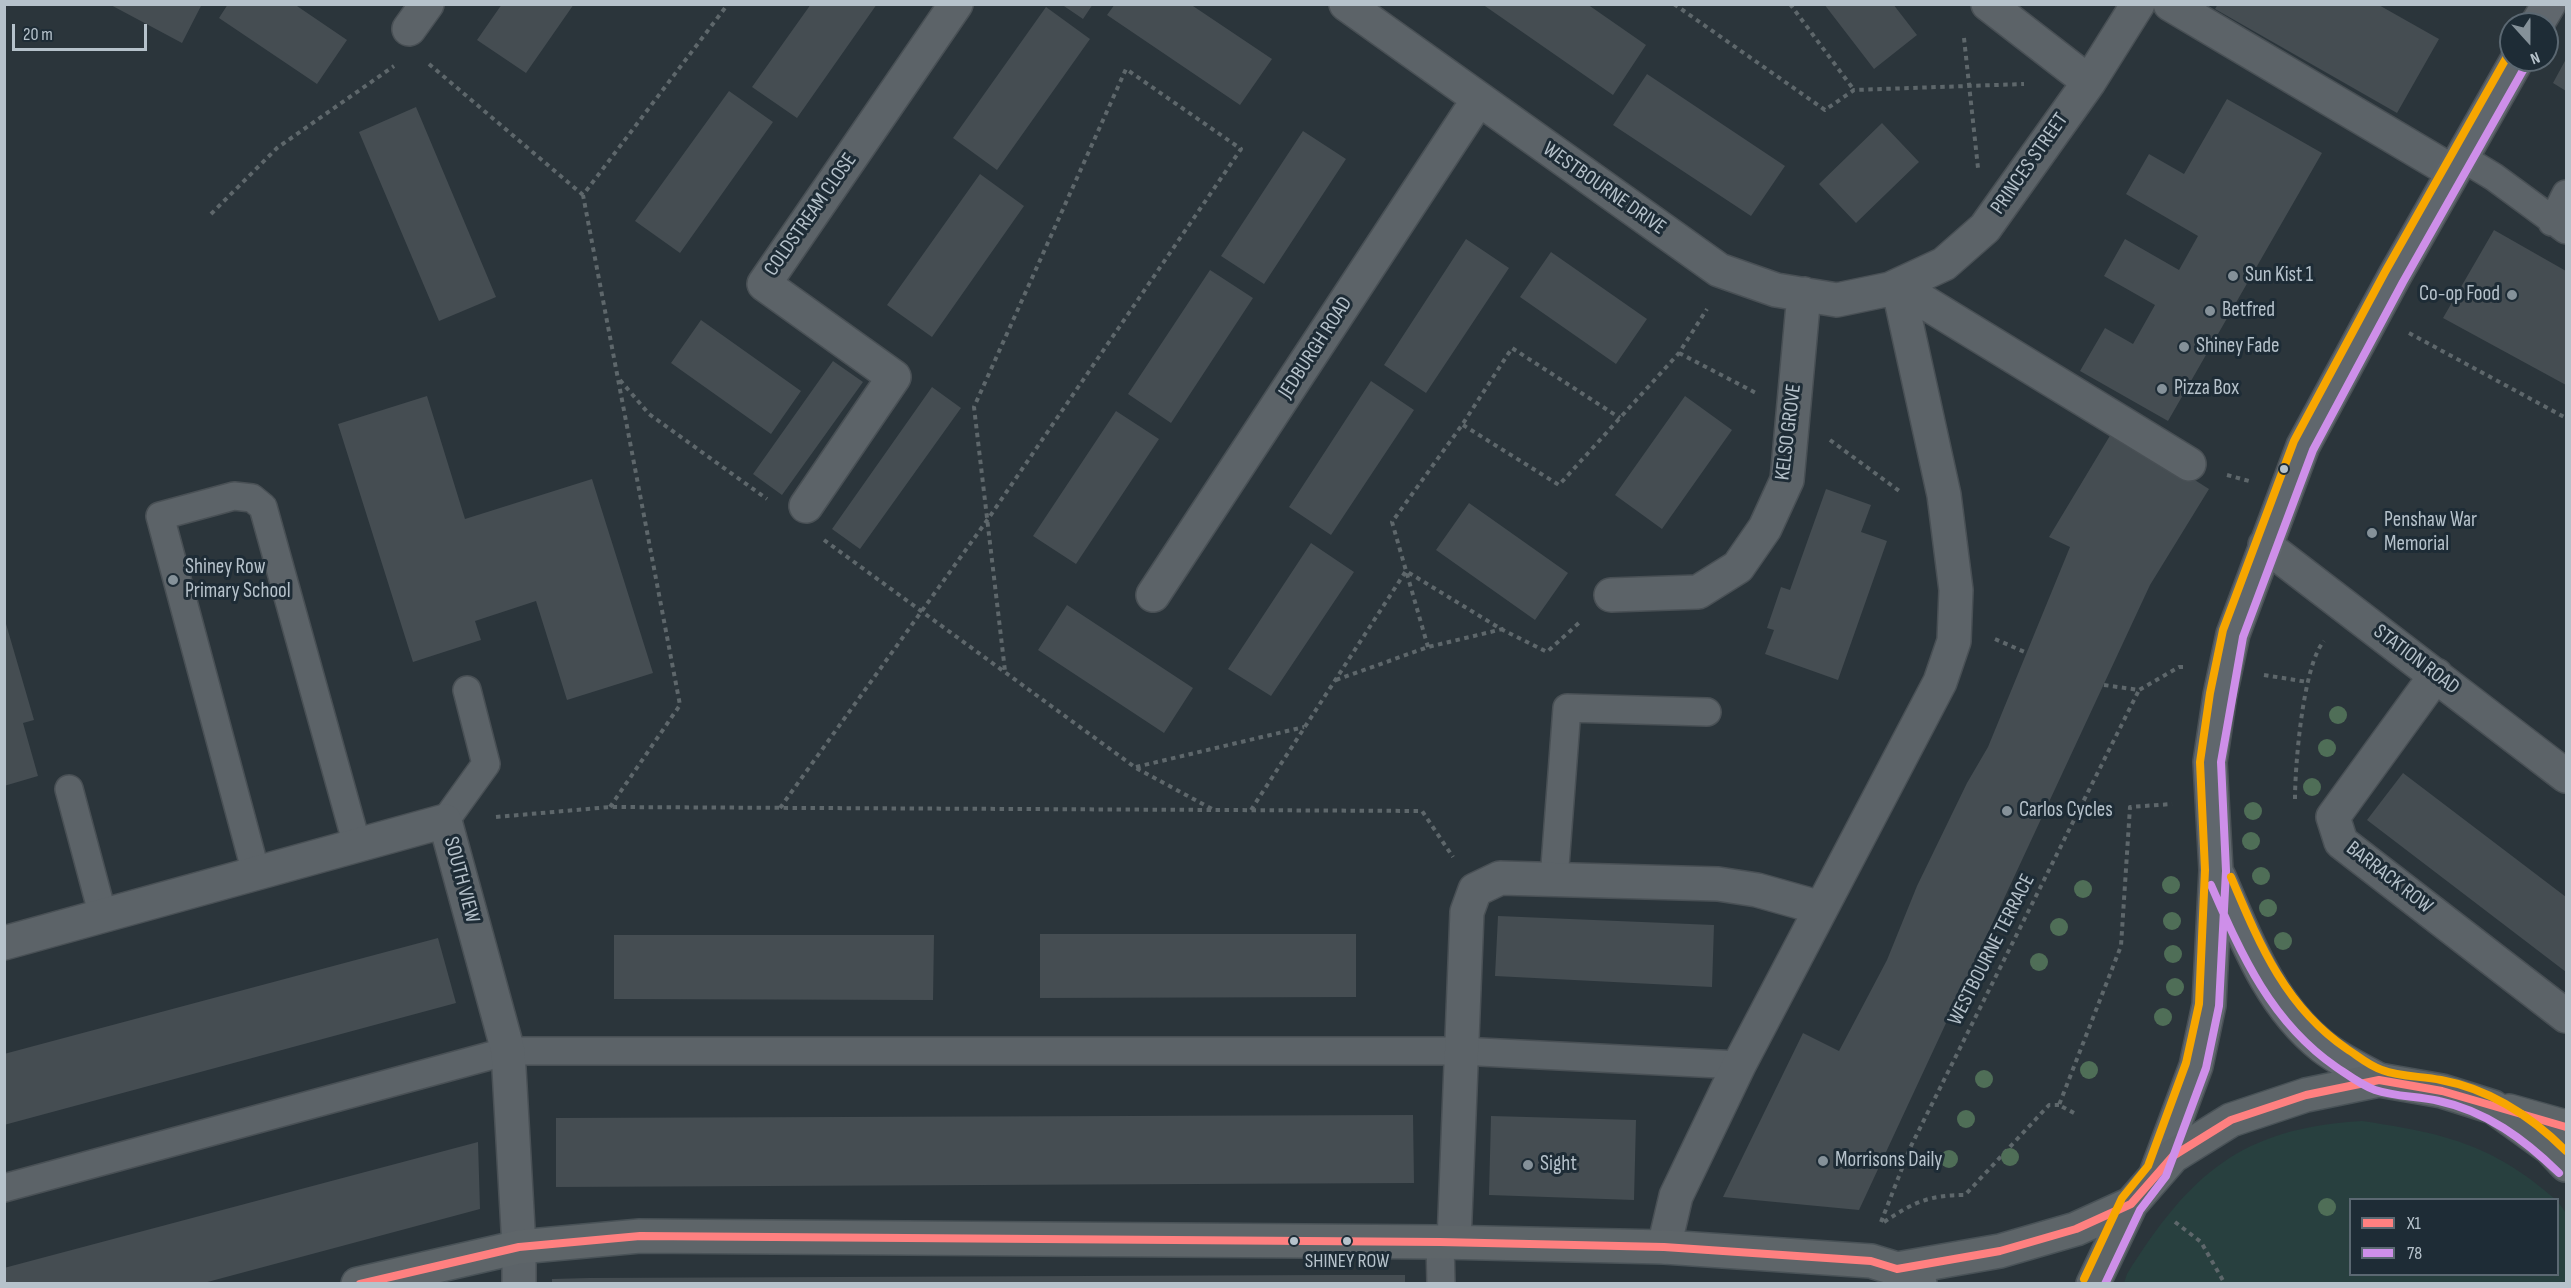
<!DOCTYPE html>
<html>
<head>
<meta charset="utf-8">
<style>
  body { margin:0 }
  #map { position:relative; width:2571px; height:1288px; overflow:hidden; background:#2b353b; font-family:"Sofia Sans Condensed",sans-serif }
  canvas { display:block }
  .frame { position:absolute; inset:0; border:6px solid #b6c2cb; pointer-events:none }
  .legend { position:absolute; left:2349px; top:1198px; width:210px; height:78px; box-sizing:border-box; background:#1e2c36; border:2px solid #5b6872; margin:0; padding:8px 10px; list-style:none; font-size:18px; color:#b6c2cb }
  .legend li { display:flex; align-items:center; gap:12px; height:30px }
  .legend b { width:30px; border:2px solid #5b6872 }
  .north { position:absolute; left:2499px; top:12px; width:60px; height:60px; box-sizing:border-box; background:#1e2c36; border:2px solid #5b6872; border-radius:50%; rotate:159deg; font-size:16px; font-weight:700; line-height:24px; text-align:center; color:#b6c2cb }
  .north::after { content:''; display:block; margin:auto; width:21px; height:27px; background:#859199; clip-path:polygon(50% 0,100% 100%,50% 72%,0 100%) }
  .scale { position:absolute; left:12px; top:24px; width:135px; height:27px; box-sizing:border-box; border:3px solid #b6c2cb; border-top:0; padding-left:8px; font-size:18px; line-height:21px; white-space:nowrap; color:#b6c2cb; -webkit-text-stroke:4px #1e2c36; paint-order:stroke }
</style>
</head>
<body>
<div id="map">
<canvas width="2571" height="1288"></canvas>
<div class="frame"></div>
<ul class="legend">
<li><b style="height:8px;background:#ff8080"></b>X1</li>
<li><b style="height:8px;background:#ce8fe9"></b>78</li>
</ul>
<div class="north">N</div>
<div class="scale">20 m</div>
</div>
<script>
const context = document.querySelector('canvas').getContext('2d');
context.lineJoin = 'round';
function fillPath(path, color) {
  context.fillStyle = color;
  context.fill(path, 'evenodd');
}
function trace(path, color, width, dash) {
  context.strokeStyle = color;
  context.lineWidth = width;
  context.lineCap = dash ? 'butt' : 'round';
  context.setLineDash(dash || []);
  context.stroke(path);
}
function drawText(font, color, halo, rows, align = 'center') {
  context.font = font + ' "Sofia Sans Condensed",sans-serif';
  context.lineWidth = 6;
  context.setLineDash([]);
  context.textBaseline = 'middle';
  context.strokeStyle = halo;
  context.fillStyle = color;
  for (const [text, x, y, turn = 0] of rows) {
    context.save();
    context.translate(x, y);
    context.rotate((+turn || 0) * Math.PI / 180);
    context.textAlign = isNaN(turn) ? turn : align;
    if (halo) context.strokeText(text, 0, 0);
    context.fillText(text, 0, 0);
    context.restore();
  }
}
fillPath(new Path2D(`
  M2362,1121C2443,1133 2492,1144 2555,1199L2350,1200V1274H2558V1202L2566,1213V1283H2124L2127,1274C2190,1174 2241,1128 2362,1121Z`), '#28403f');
fillPath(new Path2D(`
  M109,4H202L182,43Z
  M228,4H294L347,40L317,84L219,18Z
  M502,4H574L526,73L477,40Z
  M811,4H877L797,118L752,87Z
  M1061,4H1093L1083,19Z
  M1115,4H1190L1272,59L1240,105L1107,15Z
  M1482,4H1587L1646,45L1613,95Z
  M1824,4H1893L1917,35L1874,69Z
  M2218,4H2377L2439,39L2397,113L2215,9Z
  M1046,7L1090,39L997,170L953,138Z
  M2566,59V91L2553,83Z
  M1647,74L1785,166L1751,216L1613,125Z
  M729,91L773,122L680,253L635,221Z
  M2227,99L2322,153L2168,421L2080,371L2105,328L2133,344L2155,305L2104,276L2125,239L2179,270L2198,236L2126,194L2149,154L2184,174Z
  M416,107L496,297L439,321L359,132Z
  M1882,123L1919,162L1856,223L1819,184Z
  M1303,131L1346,159L1264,284L1221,256Z
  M980,174L1024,206L932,337L887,305Z
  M2494,230L2566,271V385L2443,318Z
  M1466,239L1509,268L1426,393L1384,365Z
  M1551,252L1647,319L1616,364L1520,297Z
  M1210,270L1253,298L1171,423L1128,394Z
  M701,320L801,391L771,434L671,363Z
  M833,361L863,382L782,495L753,474Z
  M1371,381L1414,410L1331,535L1289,507Z
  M932,387L961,408L860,549L832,529Z
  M427,396L465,519L592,479L653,673L567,700L536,601L475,621L481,640L413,662L338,424Z
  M1685,396L1732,430L1662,529L1615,495Z
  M1116,411L1159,439L1076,564L1033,536Z
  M2114,429L2209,489L2150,585L1859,1210L1723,1197L1803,1033L1839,1051L1887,960L1917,886L1967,783L1988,747L2070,547L2049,537Z
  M1826,489L1871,505L1861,532L1887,541L1838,680L1765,654L1774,630L1767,628L1781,587L1790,590Z
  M1469,503L1568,573L1535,620L1436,550Z
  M1311,543L1354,572L1271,696L1228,669Z
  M1067,605L1193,688L1164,733L1038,650Z
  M4,617L34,720L23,723L38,776L4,786Z
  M2403,773L2566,897V972L2367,820Z
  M1498,916L1714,925L1712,987L1495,976Z
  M1040,934H1356V997L1040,998Z
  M614,935H934L933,1000L614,999Z
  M438,938L456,1003L4,1125V1054Z
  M1413,1115L1414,1183L556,1187V1118Z
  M1491,1116L1636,1120L1634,1200L1489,1195Z
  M478,1142L480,1209L200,1284H4V1268Z
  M1331,1275H1405V1284H552V1279L589,1278Z`), '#454d52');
const lane = new Path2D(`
  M2461,157L2494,177L2566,230
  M2552,222L2566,194
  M69,789L103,916
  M445,821L486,764L467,690
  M256,873L160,516L234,496L252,498L263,507L357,845
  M1554,879L1567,708L1707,712
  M4,1188L508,1051H1460L1739,1065
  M1440,1242L1441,1284`);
const street = new Path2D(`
  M1346,4L1719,270L1776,290L1837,300L1890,289L1944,264L1985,228L2089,82L2138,4
  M1988,4L2089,82
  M2170,4L2453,172
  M409,29L427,4
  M1898,286L2189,464
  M806,506L894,377L764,284L956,4
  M2265,545L2566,776
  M1153,595L1478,100
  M1611,595L1698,592L1738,567L1765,528L1787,480L1804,294
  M2436,675L2333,817L2341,842L2566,1016
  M4,943L445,821L508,1051L519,1247V1284
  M1454,1242L1467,912L1475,890L1500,878L1718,884L1757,890L1821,908
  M1664,1247L1676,1196L1739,1065L1940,682L1954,641L1956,590L1944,495L1898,286`);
const secondary = new Path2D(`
  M2537,24L2549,4
  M2219,877C2246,939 2269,1004 2323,1047C2340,1060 2361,1070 2379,1080
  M2157,1171L2196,1066L2209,1005L2216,870L2210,762L2220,695L2233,634L2303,446L2394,277L2517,60`);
const primary = new Path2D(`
  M2509,1111L2566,1127
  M1897,1269L2000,1251L2076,1229L2131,1204
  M358,1284L519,1247L640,1236L1440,1242L1664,1247L1871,1261L1897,1269L1920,1284
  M2093,1284L2131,1204L2173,1156L2231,1120L2306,1095L2379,1080L2442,1091L2493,1107L2550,1148L2566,1165`);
trace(lane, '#495055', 30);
trace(street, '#495055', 36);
trace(secondary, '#495055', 36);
trace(primary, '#495257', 36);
trace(new Path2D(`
  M1674,4L1825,110L1854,90L2024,84
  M1790,4L1854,90
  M1964,38L1978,168
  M429,64L583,195
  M211,214L277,148L394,66
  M2409,333L2566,418
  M1679,353L1756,393
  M620,380L649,414L767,499
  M1463,425L1559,485L1679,353L1707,309
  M1830,440L1902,493
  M2227,475L2249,481
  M824,540L1136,768L1212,809
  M1995,639L2027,653
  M1428,647L1392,522L1462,425L1512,348L1620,418
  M2264,675L2308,682
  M1336,680L1428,647L1507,628
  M2104,685L2139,690L2179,667H2185
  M1136,767L1304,727
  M2295,799C2295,765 2303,665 2324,641
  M610,807L680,705L583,195L728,4
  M780,808L988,519L1241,149L1126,69L974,407L1005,671
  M1251,810L1406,571L1501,629L1547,652L1581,621
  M496,817L610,807L1422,811L1453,857
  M2074,1113L2059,1105L2121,946L2130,807L2172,804
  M1881,1222L1910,1148L2139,690
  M1884,1222C1914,1202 1929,1195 1965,1195L2049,1105H2059
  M2175,1222L2201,1242L2225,1284`), '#5e676b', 4, [4.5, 4.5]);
trace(lane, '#5c6368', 27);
trace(street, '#5c6368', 33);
trace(secondary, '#60676d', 33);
trace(primary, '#5e6569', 33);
trace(new Path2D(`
  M360,1284L519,1247L640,1236L1440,1242L1664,1247L1871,1261L1897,1269L2000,1251L2076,1229L2131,1204L2173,1156L2231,1120L2306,1095L2379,1080L2442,1091L2566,1127`), '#ff8080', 8);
trace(new Path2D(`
  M2211,885C2242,956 2271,1022 2336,1067C2348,1075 2361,1085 2375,1090C2396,1097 2418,1096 2439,1101C2486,1111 2524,1139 2559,1173
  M2105,1284L2140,1210L2166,1176L2206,1068L2219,1006L2226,871L2221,762L2243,637L2313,450L2403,282L2526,65`), '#ce8fe9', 8);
trace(new Path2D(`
  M2231,877C2259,943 2285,1007 2347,1049C2358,1056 2369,1066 2382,1070C2400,1077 2421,1076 2441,1080C2489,1089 2532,1117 2566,1151
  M2084,1279L2122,1198L2148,1166L2186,1063L2199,1004L2205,870L2200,762L2210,693L2223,630L2294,441L2385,272L2508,55`), '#f7a600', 8);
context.fillStyle = '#4f6e57';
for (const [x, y] of [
  [2338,715],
  [2327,748],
  [2312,787],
  [2253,811],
  [2251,841],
  [2261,876],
  [2171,885],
  [2083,889],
  [2268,908],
  [2172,921],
  [2059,927],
  [2283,941],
  [2173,954],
  [2039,962],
  [2175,987],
  [2163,1017],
  [2089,1070],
  [1984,1079],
  [1966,1119],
  [2010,1157],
  [1949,1159],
  [2327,1207]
]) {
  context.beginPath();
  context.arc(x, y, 9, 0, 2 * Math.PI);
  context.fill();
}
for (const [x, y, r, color] of [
  [2233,276,6,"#859199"],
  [2512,295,6,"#859199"],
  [2210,311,6,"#859199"],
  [2184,347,6,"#859199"],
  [2162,389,6,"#859199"],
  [2284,469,5,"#b6c2cb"],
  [2372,533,6,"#859199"],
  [173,580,6,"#859199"],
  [2007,811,6,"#859199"],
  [1823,1161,6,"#859199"],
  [1528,1165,6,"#859199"],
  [1294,1241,5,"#b6c2cb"],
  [1347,1241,5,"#b6c2cb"]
]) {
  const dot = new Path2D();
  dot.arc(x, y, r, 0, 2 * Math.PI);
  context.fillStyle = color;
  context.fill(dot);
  trace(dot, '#1e2c36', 2);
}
drawText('20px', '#b6c2cb', '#1e2c36', [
  ["SHINEY ROW",1347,1262]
]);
drawText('21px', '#b6c2cb', '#1e2c36', [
  ["PRINCES STREET",2030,164,-55],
  ["WESTBOURNE DRIVE",1604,189,35],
  ["COLDSTREAM CLOSE",811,215,-55],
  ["JEDBURGH ROAD",1316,348,-57],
  ["KELSO GROVE",1789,432,-83],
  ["STATION ROAD",2416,660,37],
  ["BARRACK ROW",2389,878,38],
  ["SOUTH VIEW",461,880,75],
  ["WESTBOURNE TERRACE",1992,950,-63]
]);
drawText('21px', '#b6c2cb', '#1e2c36', [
  ["Sun Kist 1",2245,276],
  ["Co-op Food",2500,295,"right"],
  ["Betfred",2222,311],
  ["Shiney Fade",2196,347],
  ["Pizza Box",2174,389],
  ["Penshaw War",2384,521],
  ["Memorial",2384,545],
  ["Shiney Row",185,568],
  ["Primary School",185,592],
  ["Carlos Cycles",2019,811],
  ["Morrisons Daily",1835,1161],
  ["Sight",1540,1165]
], 'left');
</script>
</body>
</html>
